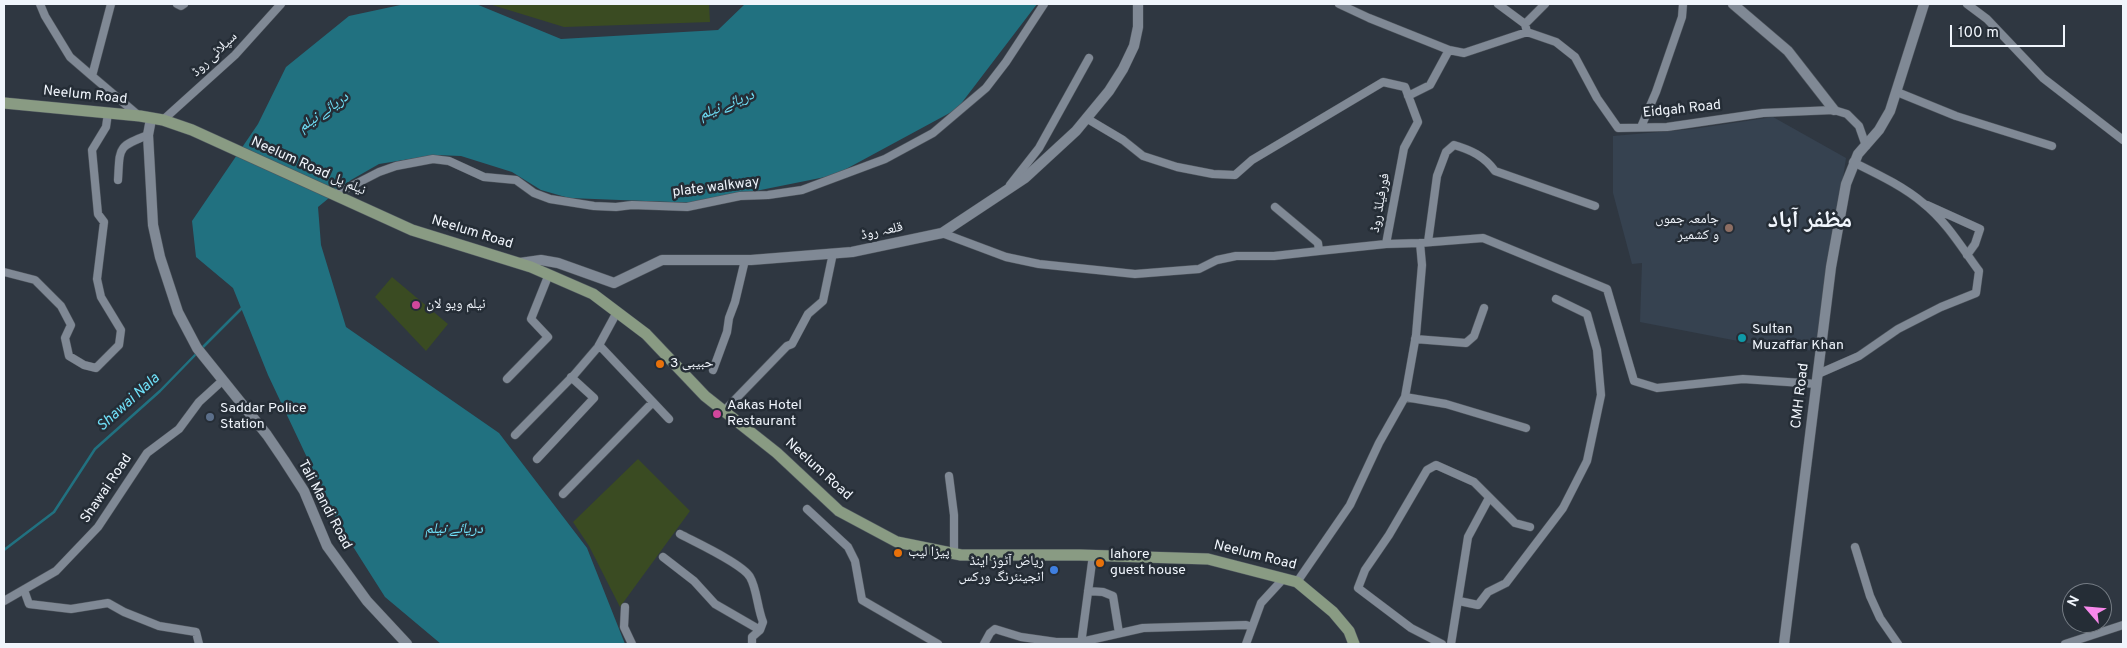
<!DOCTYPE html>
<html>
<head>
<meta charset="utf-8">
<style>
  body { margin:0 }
  #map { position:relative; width:2127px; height:648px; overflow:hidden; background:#2f3741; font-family:Overpass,sans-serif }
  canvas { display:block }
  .frame { position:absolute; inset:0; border:5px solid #f0f5fc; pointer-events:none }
  .north { position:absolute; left:2062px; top:583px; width:50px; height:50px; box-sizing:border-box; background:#252d36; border:1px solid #767d85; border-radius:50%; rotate:297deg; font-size:14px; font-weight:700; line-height:20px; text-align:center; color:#f0f5fc }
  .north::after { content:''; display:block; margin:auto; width:18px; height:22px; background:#f788eb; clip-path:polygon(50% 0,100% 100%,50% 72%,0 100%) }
  .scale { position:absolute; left:1950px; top:25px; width:115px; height:22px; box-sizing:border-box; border:2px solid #f0f5fc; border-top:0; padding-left:6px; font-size:15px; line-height:18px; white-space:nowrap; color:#f0f5fc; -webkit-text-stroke:4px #252d36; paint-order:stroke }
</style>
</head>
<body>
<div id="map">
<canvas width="2127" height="648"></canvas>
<div class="frame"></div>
<div class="north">N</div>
<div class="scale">100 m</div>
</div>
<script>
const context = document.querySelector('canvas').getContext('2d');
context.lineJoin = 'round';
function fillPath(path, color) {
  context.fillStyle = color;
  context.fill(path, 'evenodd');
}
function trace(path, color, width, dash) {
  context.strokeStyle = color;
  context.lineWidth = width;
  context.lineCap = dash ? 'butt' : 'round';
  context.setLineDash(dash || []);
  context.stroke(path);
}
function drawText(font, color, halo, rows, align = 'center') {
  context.font = font + ' Overpass,"Noto Naskh Arabic",sans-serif';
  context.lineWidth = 5;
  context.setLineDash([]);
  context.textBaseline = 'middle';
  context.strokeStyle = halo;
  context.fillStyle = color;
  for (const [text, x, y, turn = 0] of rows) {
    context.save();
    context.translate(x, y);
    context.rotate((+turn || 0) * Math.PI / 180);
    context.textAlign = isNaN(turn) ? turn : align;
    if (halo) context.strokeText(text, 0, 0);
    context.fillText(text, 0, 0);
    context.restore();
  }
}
fillPath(new Path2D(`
  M1773,117L1846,158L1817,351L1769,347L1640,322L1642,263L1632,264L1613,193V136L1693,129Z`), '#364250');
fillPath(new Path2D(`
  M489,4H709L710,22L564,27Z
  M392,277L448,324L426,351L375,297Z
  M638,459L690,511L620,607L589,546L573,522Z`), '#3a4b22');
fillPath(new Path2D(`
  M405,4H476L561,39L718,30L745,4H1037L957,109L835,175L696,203L569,198L541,190L512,172L461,156L435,155L379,164L351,180L318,207L321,245L346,327L499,433L587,548L625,644H441L385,597L338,523L268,375L233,288L196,257L192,221L258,124L286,67L349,16Z`), '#217180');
trace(new Path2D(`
  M201,349L243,307
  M4,550L54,512L95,449L160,391L197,353`), '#217180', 2.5);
const minor = new Path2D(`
  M40,4L45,16L70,57L92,76
  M111,4L92,76L138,115
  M177,4L181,6L184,4
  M1339,4L1369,18L1449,50
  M1498,4L1525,24
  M1967,4L1987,19L2043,78L2123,140
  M1527,32L1556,42L1575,57L1597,98L1618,128L1667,127L1763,113L1834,110L1847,114L1859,126L1866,146
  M1527,32L1525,24L1545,4
  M1897,92L1956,116L2052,146
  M1408,96L1430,85L1449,50L1464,53L1527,32
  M1086,118L1123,140L1143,156L1177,167L1213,174L1235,175L1252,160L1383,82L1405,87L1418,122L1404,148L1386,244L1420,243L1422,265L1416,335L1405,397L1379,443L1350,505L1297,582
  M163,120L235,55L281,4
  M1641,127L1656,92L1682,17L1683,4
  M118,180C120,147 117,147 148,135
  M1010,185L1039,148L1089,58
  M334,195L379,172L396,166L433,159L449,161L484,177L516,180L534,193L550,199L594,206L616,207L632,205L687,207L740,196L768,195L802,190L885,159L933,133L986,88L1006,62L1044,4
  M1927,205L1980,229L1975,244L1967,255
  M1275,207L1318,243L1319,251L1386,244
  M942,233L1006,257L1039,264L1135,274L1199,269L1217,260L1236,256H1274L1319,251
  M1428,242L1437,176L1446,152L1454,145C1471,150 1484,156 1495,171L1595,206
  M1420,243L1483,238L1607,289L1634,381L1657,388L1743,379L1817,384
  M4,272L35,280L61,306L71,325L65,338L69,356L84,365L96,368L119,345L121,330L101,297L97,279L104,222L98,214L92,150L106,127L108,113
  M1415,339L1466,343L1474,336L1484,308
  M599,345L669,419
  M713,370L727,332L729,318L735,302L745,260
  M1818,374L1859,356L1898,329L1941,307L1976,293L1979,271C1962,248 1946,221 1923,203C1903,186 1877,174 1853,162
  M507,379L548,337L531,319L549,274
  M1405,397L1446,404L1526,428
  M724,411L787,346L792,344L808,314L823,301L833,253
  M515,435L574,375L598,347L617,312
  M537,459L594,398L571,377
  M949,476L954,515V554
  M563,494L653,402
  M807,509L848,547L855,561L862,600L938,644
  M680,534C695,542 743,564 750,577C757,589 757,607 763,622L760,630L752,637V644
  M1855,547L1870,596L1880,618L1898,644
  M663,557L694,581L715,604L760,630
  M24,590L29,604L71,609L108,603L124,612L159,626L196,632L199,644
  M1088,591L1103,592L1113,596L1119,633
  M4,601L56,571L98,527L147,453L179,429L199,402L222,381
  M1459,601L1478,605L1488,592L1506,583L1563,508L1587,461L1601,395L1597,350L1587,314L1556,299
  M625,607L624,627L632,644
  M984,644L990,633L995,629L1021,637L1056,642H1081L1143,628L1246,625L1252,627
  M1081,644L1093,555
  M1246,644L1261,603L1284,578
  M1442,644L1411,628L1358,588L1365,570L1389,535L1427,470L1436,465L1474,482L1515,523L1530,527
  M1451,644L1468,537L1489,498
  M2065,644L2123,625`);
const tertiary = new Path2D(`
  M1733,4L1788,51L1834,110
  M151,119L148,135L153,225L160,257L178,312L197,348L267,435L284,460L304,491L327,546L367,601L407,644
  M520,263L541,260L558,263L614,283L662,260H751L852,252L942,233L1025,178L1076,131L1109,91L1123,69L1134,46L1138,27V4
  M1784,644L1831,267L1846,184L1858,154L1879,130L1890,111L1924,4`);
const secondary = new Path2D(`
  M4,103L140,116L163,120L192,130L412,230L531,267L593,294L646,334L705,396L777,453L839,511L897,542L961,555H1080L1208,559L1297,582L1333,612L1349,631L1354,644`);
trace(minor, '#4f565e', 9);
trace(tertiary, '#4f565e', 11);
trace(secondary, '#4f565e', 12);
trace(minor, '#808995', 8);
trace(tertiary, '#808995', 10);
trace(secondary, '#899b83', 11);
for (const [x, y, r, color] of [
  [1729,228,5,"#8d6e63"],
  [416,305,5,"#d1479c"],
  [1742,338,5,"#0f9aa8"],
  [660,364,5,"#e8710a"],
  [717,414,5,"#d1479c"],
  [210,417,5,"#5c6f8a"],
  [898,553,5,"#e8710a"],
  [1100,563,5,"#e8710a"],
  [1054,570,5,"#3f7fe0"]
]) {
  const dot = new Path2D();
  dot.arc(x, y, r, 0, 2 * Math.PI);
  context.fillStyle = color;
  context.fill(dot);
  trace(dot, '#252d36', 2);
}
drawText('14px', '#f0f5fc', '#252d36', [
  ["سپلائی روڈ",215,55,-44],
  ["Neelum Road",85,96,6],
  ["Eidgah Road",1682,110,-6],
  ["Neelum Road نیلم پل",308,167,24],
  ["plate walkway",716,188,-7],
  ["فورفیلڈ روڈ",1381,203,-80],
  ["قلعہ روڈ",882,232,-12],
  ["Neelum Road",472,233,17],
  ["CMH Road",1801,396,-83],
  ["Neelum Road",818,470,42],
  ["Shawai Road",107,489,-56],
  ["Tali Mandi Road",324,505,62],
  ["Neelum Road",1255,556,14]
]);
drawText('14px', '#f0f5fc', '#252d36', [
  ["جامعہ جموں",1719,220,"right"],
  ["و کشمیر",1719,236,"right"],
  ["نیلم ویو لان",426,305],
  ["Sultan",1752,330],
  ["Muzaffar Khan",1752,346],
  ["حبیبی 3",670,364],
  ["Aakas Hotel",727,406],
  ["Restaurant",727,422],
  ["Saddar Police",220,409],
  ["Station",220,425],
  ["پیزا لیب",908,553],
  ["lahore",1110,555],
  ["guest house",1110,571],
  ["ریاض آٹوز اینڈ",1044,562,"right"],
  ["انجینئرنگ ورکس",1044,578,"right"]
], 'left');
drawText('italic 15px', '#70e1f9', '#252d36', [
  ["دریائے نیلم",727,106,-22],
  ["دریائے نیلم",324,113,-35],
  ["Shawai Nala",129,403,-42],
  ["دریائے نیلم",454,530]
]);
drawText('bold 24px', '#f0f5fc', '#252d36', [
  ["مظفر آباد",1810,222]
]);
</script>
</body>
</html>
